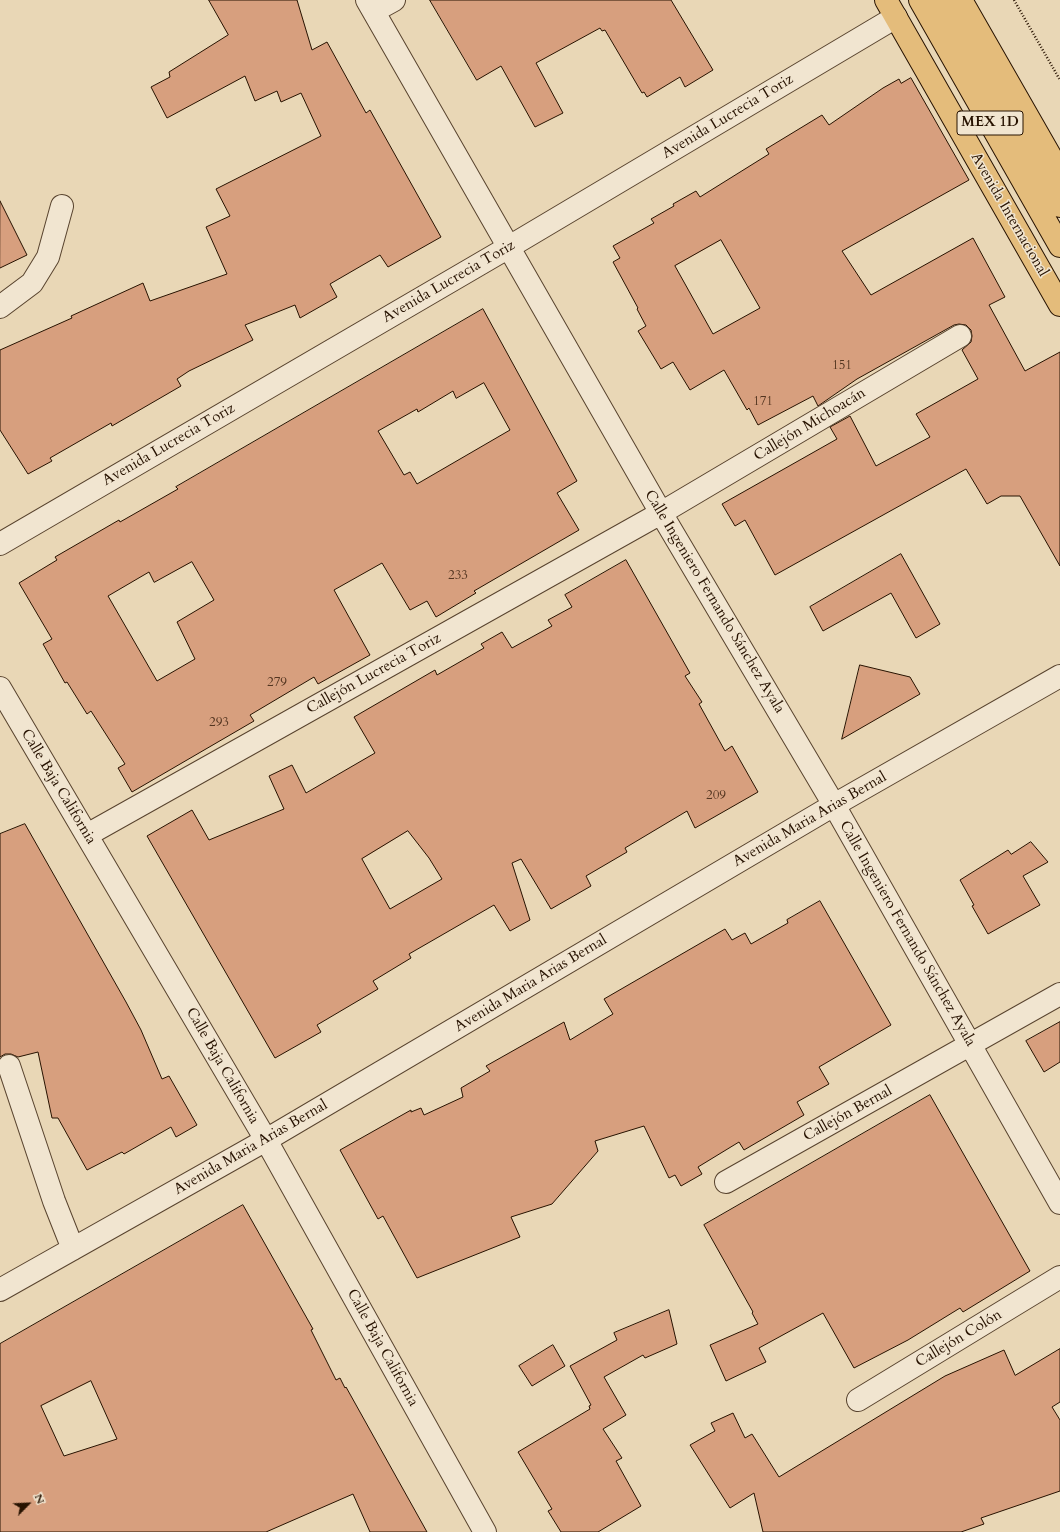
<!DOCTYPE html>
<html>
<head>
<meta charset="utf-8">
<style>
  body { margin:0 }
  #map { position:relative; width:1060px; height:1532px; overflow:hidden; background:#e9d7b6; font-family:Cardo,serif }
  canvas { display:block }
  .north { position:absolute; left:8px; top:1484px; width:40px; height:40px; -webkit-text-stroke:3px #f1e5d0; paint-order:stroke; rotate:66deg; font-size:11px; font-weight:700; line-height:16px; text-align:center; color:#271200 }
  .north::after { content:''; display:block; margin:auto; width:14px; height:18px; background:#271200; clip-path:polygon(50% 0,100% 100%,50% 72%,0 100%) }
</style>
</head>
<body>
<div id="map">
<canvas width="1060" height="1532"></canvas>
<div class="north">N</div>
</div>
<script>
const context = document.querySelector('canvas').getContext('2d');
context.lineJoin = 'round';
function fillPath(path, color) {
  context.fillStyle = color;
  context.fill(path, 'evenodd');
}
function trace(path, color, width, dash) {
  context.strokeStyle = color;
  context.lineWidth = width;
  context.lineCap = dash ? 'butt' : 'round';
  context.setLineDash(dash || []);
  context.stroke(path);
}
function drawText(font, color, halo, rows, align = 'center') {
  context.font = font + ' Cardo,serif';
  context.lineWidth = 3;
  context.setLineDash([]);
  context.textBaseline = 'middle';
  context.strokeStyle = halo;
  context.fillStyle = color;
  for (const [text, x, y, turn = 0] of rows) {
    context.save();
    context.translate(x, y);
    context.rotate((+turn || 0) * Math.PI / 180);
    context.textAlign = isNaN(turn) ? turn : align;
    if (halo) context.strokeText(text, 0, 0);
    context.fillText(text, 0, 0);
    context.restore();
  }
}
const building = new Path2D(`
  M209,0H297L312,50L327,42L366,113L370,110L441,237L388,267L380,255L330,284L337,297L300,318L295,305L245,325L253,340L189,371L177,379L181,386L112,426L111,423L50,458L52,461L28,474L0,430V350L72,318L71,316L143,283L150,301L227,274L206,227L230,216L216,189L321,136L301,93L281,102L277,91L255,101L245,76L167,118L151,87L170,77L169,72L228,35Z
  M430,0H671L713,70L685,87L680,77L647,97L644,92L642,93L605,30L602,31L600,28L536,63L563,113L535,127L501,66L477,80Z
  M911,78L969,180L842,251L871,295L973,238L1005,297L989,305L1025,371L1060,352V566L1020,496H1001L987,504L966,469L775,575L745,520L735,526L722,504L837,439L830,427L850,416L876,466L930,437L916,414L978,379L962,350L971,342L972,336L971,330L966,325L959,324L954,325L857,379L818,406L813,396L758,425L749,408L747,410L724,370L690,390L673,362L661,369L638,331L646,326L637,309L638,308L613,262L620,258L613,246L654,223L651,219L674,206L673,204L696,191L700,197L769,154L766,149L822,115L829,125L883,88L899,79L901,83ZM721,240L760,308L713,334L675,266Z
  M0,201L27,255L0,268Z
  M483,309L577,481L557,493L579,530L474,591L476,593L436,617L427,601L410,610L382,563L334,590L370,655L318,684L314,677L250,715L254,721L132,792L118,768L125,764L91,711L87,714L67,682L65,683L43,644L52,639L19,583L57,560L55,557L119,520L120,522L178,489L176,487ZM484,383L510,430L417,484L410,472L404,475L378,431L417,409L418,412L453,391L456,398ZM192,562L214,600L177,622L195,659L157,681L108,596L149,572L154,582Z
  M901,554L940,624L916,638L891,593L823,631L810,607Z
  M626,560L690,673L685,676L702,702L699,704L725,751L732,746L758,792L695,828L687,811L625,848L627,852L586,876L591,886L551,909L521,859L512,863L530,920L510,931L494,905L409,954L411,958L373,981L378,989L317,1025L321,1032L275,1058L147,836L192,810L209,840L284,809L269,776L292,765L306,793L375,753L354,717L435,670L437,675L484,648L481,644L502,632L512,648L552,626L548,620L572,607L565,595ZM408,831L429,858L442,879L390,909L362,859Z
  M860,665L910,677L920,694L842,739Z
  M25,824L126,1002L141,1030L162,1079L169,1076L197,1125L176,1137L171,1127L124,1154L122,1152L87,1170L58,1118H52L38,1052L18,1057L11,1054H5L0,1057V834Z
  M1031,842L1048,862L1023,876L1040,905L988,934L972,906L974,905L960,880L1008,850L1011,854Z
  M820,901L891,1025L819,1067L829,1084L797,1102L804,1115L744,1150L739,1142L698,1167L702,1174L681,1186L675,1175L669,1178L644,1126L595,1141L598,1151L552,1204L511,1217L520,1237L417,1278L383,1216L378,1219L340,1150L411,1110V1112L421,1108L424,1115L463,1097L461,1088L490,1071L486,1066L564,1022L570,1040L613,1014L604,999L725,929L732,940L745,933L751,944L788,923L787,920Z
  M1060,1022V1062L1044,1072L1026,1041Z
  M930,1095L1030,1271L963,1312L960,1308L908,1340L854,1368L823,1313L759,1348L766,1362L726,1381L710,1345L758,1324L752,1313L753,1312L704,1225Z
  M243,1205L313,1329L311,1330L336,1380L340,1378L345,1388L346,1387L427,1532H370L353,1494L266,1532H0V1344ZM91,1381L117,1439L64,1456L41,1406Z
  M669,1310L677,1344L645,1358L643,1355L604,1377L626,1415L603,1429L622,1458L616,1461L641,1506L598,1532H561L548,1511L552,1509L518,1452L590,1409L589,1406L591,1405L570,1366L617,1340L614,1333Z
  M553,1345L565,1366L532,1386L519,1366Z
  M1060,1349V1402L1052,1407L1060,1420V1491L981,1518L984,1524L961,1532H763L754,1493L730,1508L690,1445L715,1431L711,1423L733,1413L745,1438L752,1434L779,1477L945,1376L1004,1350L1015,1375Z`);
fillPath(building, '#d79f7e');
trace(building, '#271200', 1);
const minor = new Path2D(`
  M367,0L661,513L834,805L1060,1203
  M374,11L394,0
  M0,307L32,283L48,257L62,206
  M0,544L509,247L896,17
  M0,688L266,1140L485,1532
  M87,835L661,513L960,336
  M9,1066L54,1201L73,1249
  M726,1182L1060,994
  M0,1290L266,1140L834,805L1060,676
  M858,1400L1060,1277`);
const major = new Path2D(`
  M886,0L1060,305`);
const highway = new Path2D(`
  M920,0L1060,246
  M943,0L1060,206
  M961,0L1060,173`);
trace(minor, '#58432e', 24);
trace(major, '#271200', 24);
trace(highway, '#271200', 24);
trace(new Path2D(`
  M1014,0L1060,80`), '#271200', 2.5, [1, 2]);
trace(minor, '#f1e5d0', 22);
trace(major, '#e4bc7b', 22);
trace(highway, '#e4bc7b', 22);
drawText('13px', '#533520', null, [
  ["151",842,366],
  ["171",763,402],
  ["233",458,576],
  ["279",277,683],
  ["293",219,723],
  ["209",716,796]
]);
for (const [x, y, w] of [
  [990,123,66]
]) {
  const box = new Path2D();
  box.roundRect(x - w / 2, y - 12, w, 24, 3);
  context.fillStyle = '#f1e5d0';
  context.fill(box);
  trace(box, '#271200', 1);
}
drawText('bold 14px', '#271200', null, [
  ["MEX 1D",990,123]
]);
drawText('15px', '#271200', '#f1e5d0', [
  ["Avenida Lucrecia Toriz",728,117,-31],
  ["Avenida Internacional",1009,215,60],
  ["Avenida Lucrecia Toriz",449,282,-30],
  ["Callejón Michoacán",810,425,-31],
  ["Avenida Lucrecia Toriz",169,445,-30],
  ["Calle Ingeniero Fernando Sánchez Ayala",714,602,59],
  ["Callejón Lucrecia Toriz",374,674,-29],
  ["Calle Baja California",58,787,59],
  ["Avenida Maria Arias Bernal",810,820,-30],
  ["Calle Ingeniero Fernando Sánchez Ayala",907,934,60],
  ["Avenida Maria Arias Bernal",531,984,-31],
  ["Calle Baja California",222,1066,60],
  ["Callejón Bernal",848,1114,-29],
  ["Avenida Maria Arias Bernal",251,1148,-30],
  ["Callejón Colón",959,1339,-31],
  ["Calle Baja California",382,1348,61]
]);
</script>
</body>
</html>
